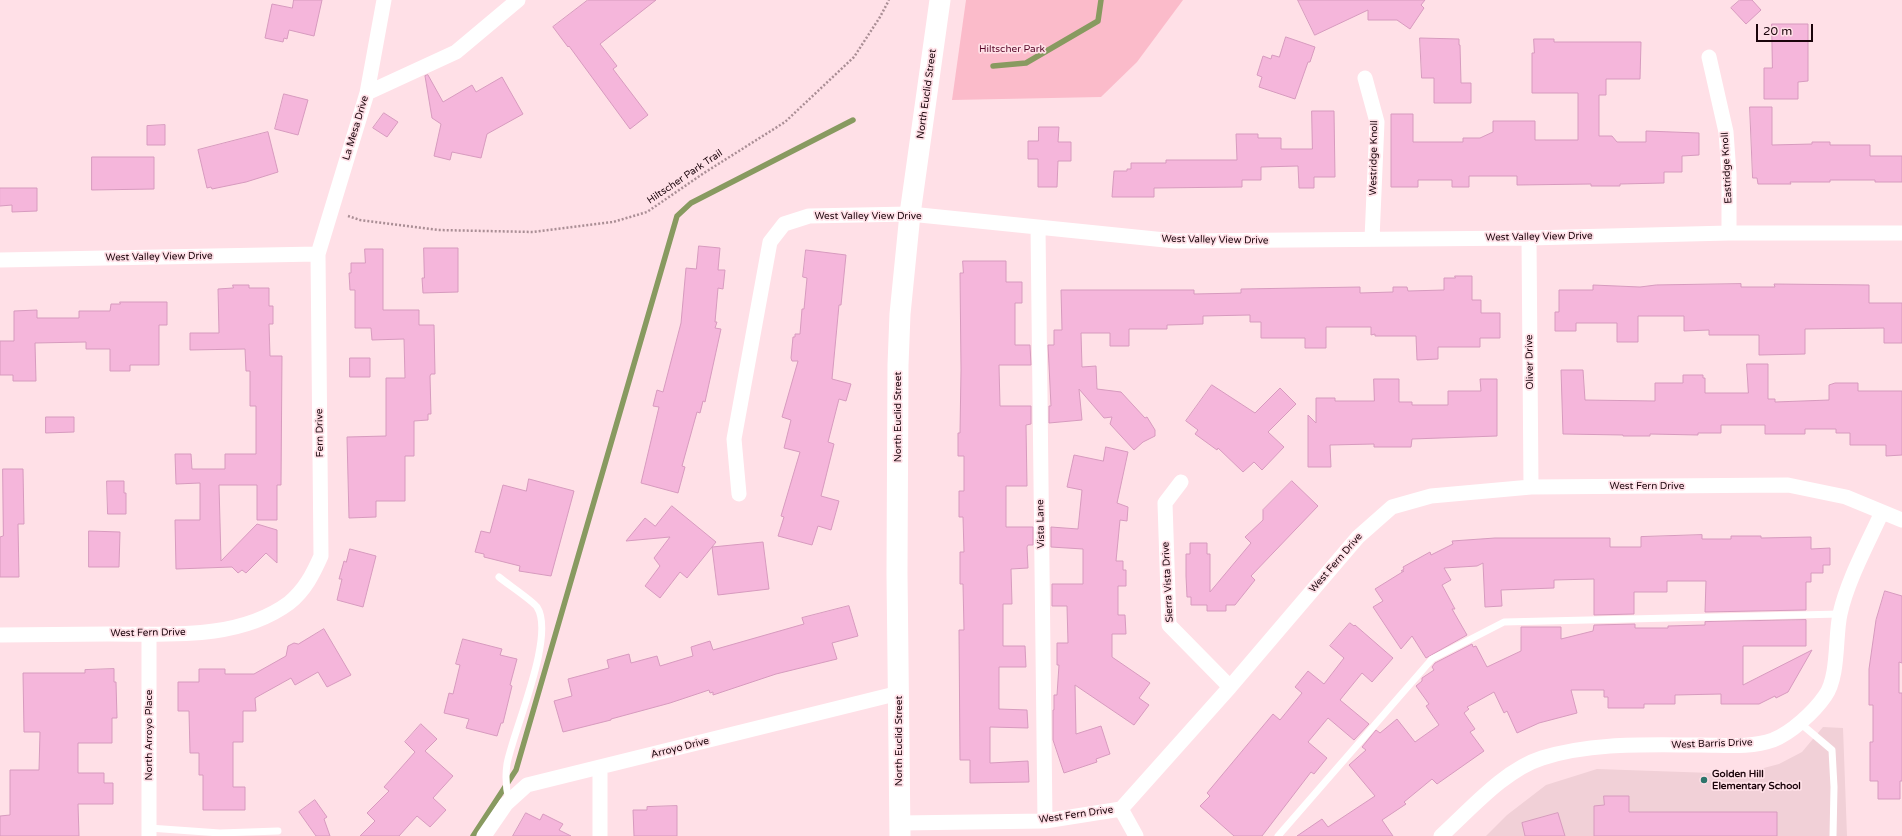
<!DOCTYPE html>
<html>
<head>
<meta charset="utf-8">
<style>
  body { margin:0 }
  #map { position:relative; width:1902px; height:836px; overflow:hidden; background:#ffe0e7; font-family:"Varela Round",sans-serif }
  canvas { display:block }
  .scale { position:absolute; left:1756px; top:24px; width:57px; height:18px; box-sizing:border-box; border:2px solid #1b040b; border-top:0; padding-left:5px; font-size:12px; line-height:14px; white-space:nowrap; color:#1b040b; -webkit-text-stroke:3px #ffe0e7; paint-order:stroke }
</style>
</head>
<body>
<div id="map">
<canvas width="1902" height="836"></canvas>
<div class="scale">20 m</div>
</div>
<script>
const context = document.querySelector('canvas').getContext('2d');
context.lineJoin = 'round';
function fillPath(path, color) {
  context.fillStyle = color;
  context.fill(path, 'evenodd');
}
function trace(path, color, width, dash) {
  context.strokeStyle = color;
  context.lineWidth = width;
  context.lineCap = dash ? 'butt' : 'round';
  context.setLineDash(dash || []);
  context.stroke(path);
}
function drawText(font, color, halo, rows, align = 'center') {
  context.font = font + ' "Varela Round",sans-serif';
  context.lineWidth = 3.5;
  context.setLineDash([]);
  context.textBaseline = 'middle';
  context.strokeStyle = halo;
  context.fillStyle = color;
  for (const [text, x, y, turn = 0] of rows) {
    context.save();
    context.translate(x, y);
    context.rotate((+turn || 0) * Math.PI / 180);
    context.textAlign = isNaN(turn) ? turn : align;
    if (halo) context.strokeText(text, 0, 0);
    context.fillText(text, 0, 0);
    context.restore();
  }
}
fillPath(new Path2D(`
  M1823,727L1843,728L1847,836H1486L1507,815L1546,785L1597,769L1741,774L1779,764L1802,752Z`), '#f1d0d7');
fillPath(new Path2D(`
  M966,0H1183L1137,62L1101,97L952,100Z`), '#fbbbca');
trace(new Path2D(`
  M993,66L1026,63L1098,21L1101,0
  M473,836L516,770L677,216L691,203L853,120`), '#889a60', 5.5);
const building = new Path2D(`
  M294,0H322L314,36L289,30L287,39L284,38L283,42L265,38L272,4L292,8Z
  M588,0H656L600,44L617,66L613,69L648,115L630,129L569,46L568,47L553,27Z
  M1298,0H1425L1421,5L1424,8L1410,29L1397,20H1368V10L1315,35Z
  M1740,0H1752L1761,10L1746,24L1731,8Z
  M1772,24H1808V81L1798,82V99H1764V68H1772Z
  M1286,37L1315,47L1310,62H1308L1295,99L1259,87L1262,77L1257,75L1263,56L1271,59L1272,55L1279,57Z
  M1420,38L1459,39V45H1460L1461,83H1471V103H1434V78H1422Z
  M1534,39H1554V42H1641L1640,79H1606V95H1599V136H1612L1617,142H1646V131L1699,133V155L1682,156V172H1664V183L1620,184V186H1591V184L1517,185V176H1469V187H1452V180H1418V187H1391V114H1413V142H1463V138H1480L1493,132V121H1535V140H1578V93H1532V53H1534Z
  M428,75L443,102L472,85L476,92L502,77L523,114L487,134L481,158L452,152L450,160L434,156L441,124L432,118L425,76Z
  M284,94L308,100L298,135L275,129Z
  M1750,107H1772V145L1812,144V142H1830V145H1870V156H1902V182H1875V180H1830V182H1790L1791,184H1758L1757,178H1753Z
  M1312,111H1334L1335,177H1314V188H1299L1298,166L1261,167V180H1242V187L1154,188V197H1112L1114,171H1127V169H1131V163H1166V160H1237L1236,134H1258V138H1281V149H1312Z
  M384,113L398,122L387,137L373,128Z
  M165,125V145H147V126Z
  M1039,127H1059L1058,142H1071V161H1058L1057,187H1038V159H1028V141H1038Z
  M268,132L278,172L246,182L212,189L211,187L207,188L198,150Z
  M92,157H154V189L92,190Z
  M0,188H37V211L12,212V205L0,206Z
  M699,246L720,248L718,270H725L723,289L718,288L715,322H717L715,328L721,329L705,402L703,401L700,413L697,412L682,466L685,467L678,493L641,483L659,407L653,406L657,390L663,392L681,323L686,268L696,269Z
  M424,248H458V292L423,293L422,278H424Z
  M365,249H383V310H419V325H434L435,374H431L430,376L431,414H428V420L414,421V456H405V501H376V517L349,518L347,437L386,436V378H405L404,339L372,340L371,328H355V290H350L349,273H351V263H365Z
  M806,250L846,255L841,305H839L832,379L851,384L846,401L839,399L828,442L834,444L821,496L839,501L831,530L818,526L812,545L778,536L784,517L781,516L800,452L784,448L791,420L782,417L798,361H792L791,358L793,337H795V334H800L802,309H804L807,278L803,277Z
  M963,261H1006V282H1022V303H1015V345H1030L1031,365H999L1000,406H1031V424L1026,425L1027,486H1006V527H1033V545H1028L1027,547L1028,568L1011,569L1012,604H1003V646H1025L1026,667H999V709L1027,710L1028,728L990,727V763L1028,761L1029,782L970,783V760H960L959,630H964L963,584H960V552H964L963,517H959V491H964V456H958V433H960L961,370L960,273H963Z
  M1455,276H1472V300H1481V313H1500V338H1480V347H1438V359L1417,360L1416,336H1375V334L1371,335V327H1326V348H1305V338H1261V322H1250V315L1203,316V324L1167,325V329H1129V346H1110V333H1081L1082,367L1096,366L1097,389L1121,392L1145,418L1147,417L1155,430V436L1143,442L1134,450L1110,424L1112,417L1104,418L1079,389L1082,420L1049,423V406H1051L1048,345H1054V330H1062L1061,290H1194V294L1241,293V289L1360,287V293L1393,292V287H1407L1408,291L1444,290V278H1455Z
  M1741,284V287H1775L1774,284L1869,285V303H1902V343H1884V328L1805,329V354L1759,355V335H1709V330L1684,331V316H1638V342H1617V323H1576V331H1555V312H1559V290H1593V285L1640,287L1656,285Z
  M233,285H249V288H269V306H273V324H269L270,356H282L281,485H277V520H257V485H219L221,561L257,524L277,530V563L266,553L246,573L242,570L238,573L232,567L176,569L175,520H200V483L176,484L175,454H191L192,469H225V454H256V406H250V371H246L245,349L190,350V333H219L218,289L233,288Z
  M120,302H167V325H159V365H130V371H110V349H86V342L35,343L36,381H13V375H0V341H14V311L37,310V318H79V311H110L111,304H120Z
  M350,358H370V377H350Z
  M1747,364H1768V399H1775V402L1829,400V385L1835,383H1858V391H1902V455L1886,456V445H1850V433H1836V429H1805V434H1765V425H1721V433H1698V435L1650,434V436H1623V435L1563,434L1561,370H1583L1585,400L1655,401V383H1683V375H1703V378H1705V393H1748Z
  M1374,379H1399V402H1412V405H1448V391H1481L1480,379H1497V436L1412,439L1411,447H1374V444L1330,445L1331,467H1308V415L1316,423V398H1335V401H1374Z
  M1212,385L1255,413L1280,388L1296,404L1268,432L1284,447L1262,470L1254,462L1243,472L1218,448L1217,450L1195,434L1198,430L1186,421Z
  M46,417H74V432L46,433Z
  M1106,447L1128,452L1117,503L1128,507L1127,521L1120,520L1116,561H1123V570H1126V586H1118V615H1125L1126,634H1112V657L1150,683L1139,698L1149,705L1134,725L1075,685L1076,734L1101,726L1110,754L1096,759L1097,762L1064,773L1053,740V710H1054V695H1057L1059,665H1057V643H1068L1067,606H1052V584H1083V549L1051,547V527L1078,529L1082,490L1067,487L1074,455L1103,461Z
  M3,469H23L24,524H18L19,577H0V537L3,536Z
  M529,479L574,491L551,576L519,571L520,566L484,557V554L475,552L481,531L490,533L503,485L526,491Z
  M107,481H124V493H126V514H108Z
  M1292,481L1318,506L1251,576L1255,580L1235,605H1226V611H1207V605H1191V597H1187L1186,576V554H1190V543H1207V554H1210V592L1251,543L1245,537L1263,520V510Z
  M672,506L716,542L712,547L763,542L769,589L718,595L712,547L687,578L680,572L660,598L645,586L660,566L654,558L670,537L626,541L645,518L655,526Z
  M89,531L120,532L119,567H89Z
  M1702,535V539H1731V536H1761V538L1811,537V549L1830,548V565H1823V573H1811V582H1806V610L1705,612L1706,581H1667V592H1634V614L1594,615V579L1554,580V588L1501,590L1502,606L1485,607L1483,563L1477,566L1444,568L1451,580L1442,585L1455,609H1452L1467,635L1426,658L1412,636L1401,649L1373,607L1383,601L1375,589L1404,571H1401L1404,569L1403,567L1430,552L1431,555L1453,544L1452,541L1495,538H1610V547H1641V537Z
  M350,549L376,556L363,607L337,600L342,579H339L344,561L346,562Z
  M1885,591L1902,596V663L1899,662V693H1902V781H1900V799H1878V781H1870V742H1873V705H1869V669L1876,620Z
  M849,606L858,636L832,643L837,659L776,674L713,695V692L710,693L709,690L670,703L611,719V720L563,732L554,701L572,696L568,679L609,668L607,660L629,654L631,663L657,656L660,666L693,656L691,647L710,641L713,650L804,624L802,618Z
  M1806,620V646H1743V685L1812,650L1788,692L1776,698L1775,696L1759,704H1721V694L1675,695V704H1644V708H1608V697H1604V690H1571L1577,713L1539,723L1517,733L1507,711L1504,713L1494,692L1467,707L1469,709L1464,713L1475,729L1470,732L1484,751L1437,784L1432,779L1404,802L1406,804L1382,820L1393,836H1297L1322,819L1328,827L1375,796L1349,765L1366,750L1362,747L1376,730L1380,733L1397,719L1415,742L1439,725L1426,706L1429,704L1416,686L1422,681V678L1434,670L1432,667L1435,663L1472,644L1473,647L1476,646L1487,667L1521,651V627H1561V639L1593,631L1594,625L1635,624V628H1668V626L1705,625V622Z
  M1350,623L1354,626L1355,625L1393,658L1372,682L1362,673L1340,700L1369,724L1354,740L1328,718L1308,742L1327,758L1314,774L1311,772L1262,836H1234L1200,806L1210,796L1207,793L1273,714L1280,720L1302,693L1295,687L1308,671L1324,684L1344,658L1330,646Z
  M324,629L351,675L327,687L318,672L295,685L291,678L255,698L256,711H243V742H233V787H245V810H203V775H199V753H190L189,711H178V682H199V669H225V674H254L286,656L288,646L294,643L298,644Z
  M463,639L502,649L500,655L517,659L510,685L512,686L503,723H501L497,736L466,728L469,719L444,713L449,693L453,694L460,665L456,664Z
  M114,669V682H116L117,718H112V743H78V773H104V783H113V804H78L79,836H0V816L10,815V770H39L40,732H24L23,673H85V670Z
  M421,724L437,739L425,751L453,776L433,798L446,810L430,827L417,816L399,836H360L375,821L367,813L389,791L384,787L415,752L405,742Z
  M1604,796H1629V812H1777V836H1594V806L1604,805Z
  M315,800L327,817L324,819L330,836H316L299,812Z
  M677,806V836H634L633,810H647V807Z
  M526,813L540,820L543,814L563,824L559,830L571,836H513Z
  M1558,813L1565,836H1525L1522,823Z`);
fillPath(building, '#f5b6db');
trace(building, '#d79abe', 1);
trace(new Path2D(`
  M348,216L360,220L438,230L533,232L613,222L647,212L704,173L785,122L854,57L880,17L889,0`), '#aa8e95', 2.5, [2, 2]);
trace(new Path2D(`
  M499,577C506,583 533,601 537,607C556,636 513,731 507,764C505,777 506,789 509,801
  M1800,723L1832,750L1834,787L1833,836
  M149,828L220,833L278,831
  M1278,836L1432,659L1504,622L1840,614`), '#fff', 7);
trace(new Path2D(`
  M1709,57L1726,132L1729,174V233
  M1365,78L1377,122L1372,239
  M367,93L456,52L518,0
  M1038,227L1045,821
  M1529,238L1531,487
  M0,260L318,254
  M1181,482L1165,503L1169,625L1230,687
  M739,494L734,439L770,242L784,224L809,216L910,214L1175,241L1529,238L1729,233H1902
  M149,634V836
  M0,635C36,635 73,634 109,634C169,634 239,640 289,603C305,590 313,574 321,556L318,254L367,93L384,0
  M1121,809L1136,836
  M900,823L1045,821L1121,809L1230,687L1358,537L1392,507L1431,496L1531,487L1788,485L1846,497L1902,520
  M484,836L506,804L527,785L899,693
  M600,836V768
  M1441,836C1470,810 1504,770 1542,758C1593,742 1648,745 1701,745C1724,745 1751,748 1773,740C1791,733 1814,712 1825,696C1839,677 1835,636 1840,614C1847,581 1868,543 1882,512`), '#fff', 15);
trace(new Path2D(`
  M900,836L897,573L898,365L900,314L910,214L940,0`), '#fff', 21);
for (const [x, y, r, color] of [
  [1704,780,4,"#2e746b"]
]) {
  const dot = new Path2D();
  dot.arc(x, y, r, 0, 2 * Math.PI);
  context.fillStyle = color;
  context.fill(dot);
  trace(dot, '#ffe0e7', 1.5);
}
drawText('10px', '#590829', '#ffe0e7', [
  ["Hiltscher Park",1012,49]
]);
drawText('10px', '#1b040b', '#ffe0e7', [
  ["North Euclid Street",927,94,-82],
  ["La Mesa Drive",356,128,-73],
  ["Westridge Knoll",1374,158,-89],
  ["Eastridge Knoll",1727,168,-93],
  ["Hiltscher Park Trail",685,177,-34],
  ["West Valley View Drive",868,216],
  ["West Valley View Drive",1539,237,-1],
  ["West Valley View Drive",1215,240,1],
  ["West Valley View Drive",159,257,-1],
  ["Oliver Drive",1530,362,-91],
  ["North Euclid Street",898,417,-90],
  ["Fern Drive",320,433,-91],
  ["West Fern Drive",1647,486],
  ["Vista Lane",1041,524,-91],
  ["West Fern Drive",1336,563,-49],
  ["Sierra Vista Drive",1168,582,-93],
  ["West Fern Drive",148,633,-1],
  ["North Arroyo Place",149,735,-90],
  ["North Euclid Street",899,741,-90],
  ["West Barris Drive",1712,744,-2],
  ["Arroyo Drive",680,748,-14],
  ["West Fern Drive",1076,815,-8]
]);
drawText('bold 10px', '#1b040b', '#ffe0e7', [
  ["Golden Hill",1712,774],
  ["Elementary School",1712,786]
], 'left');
</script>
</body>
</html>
